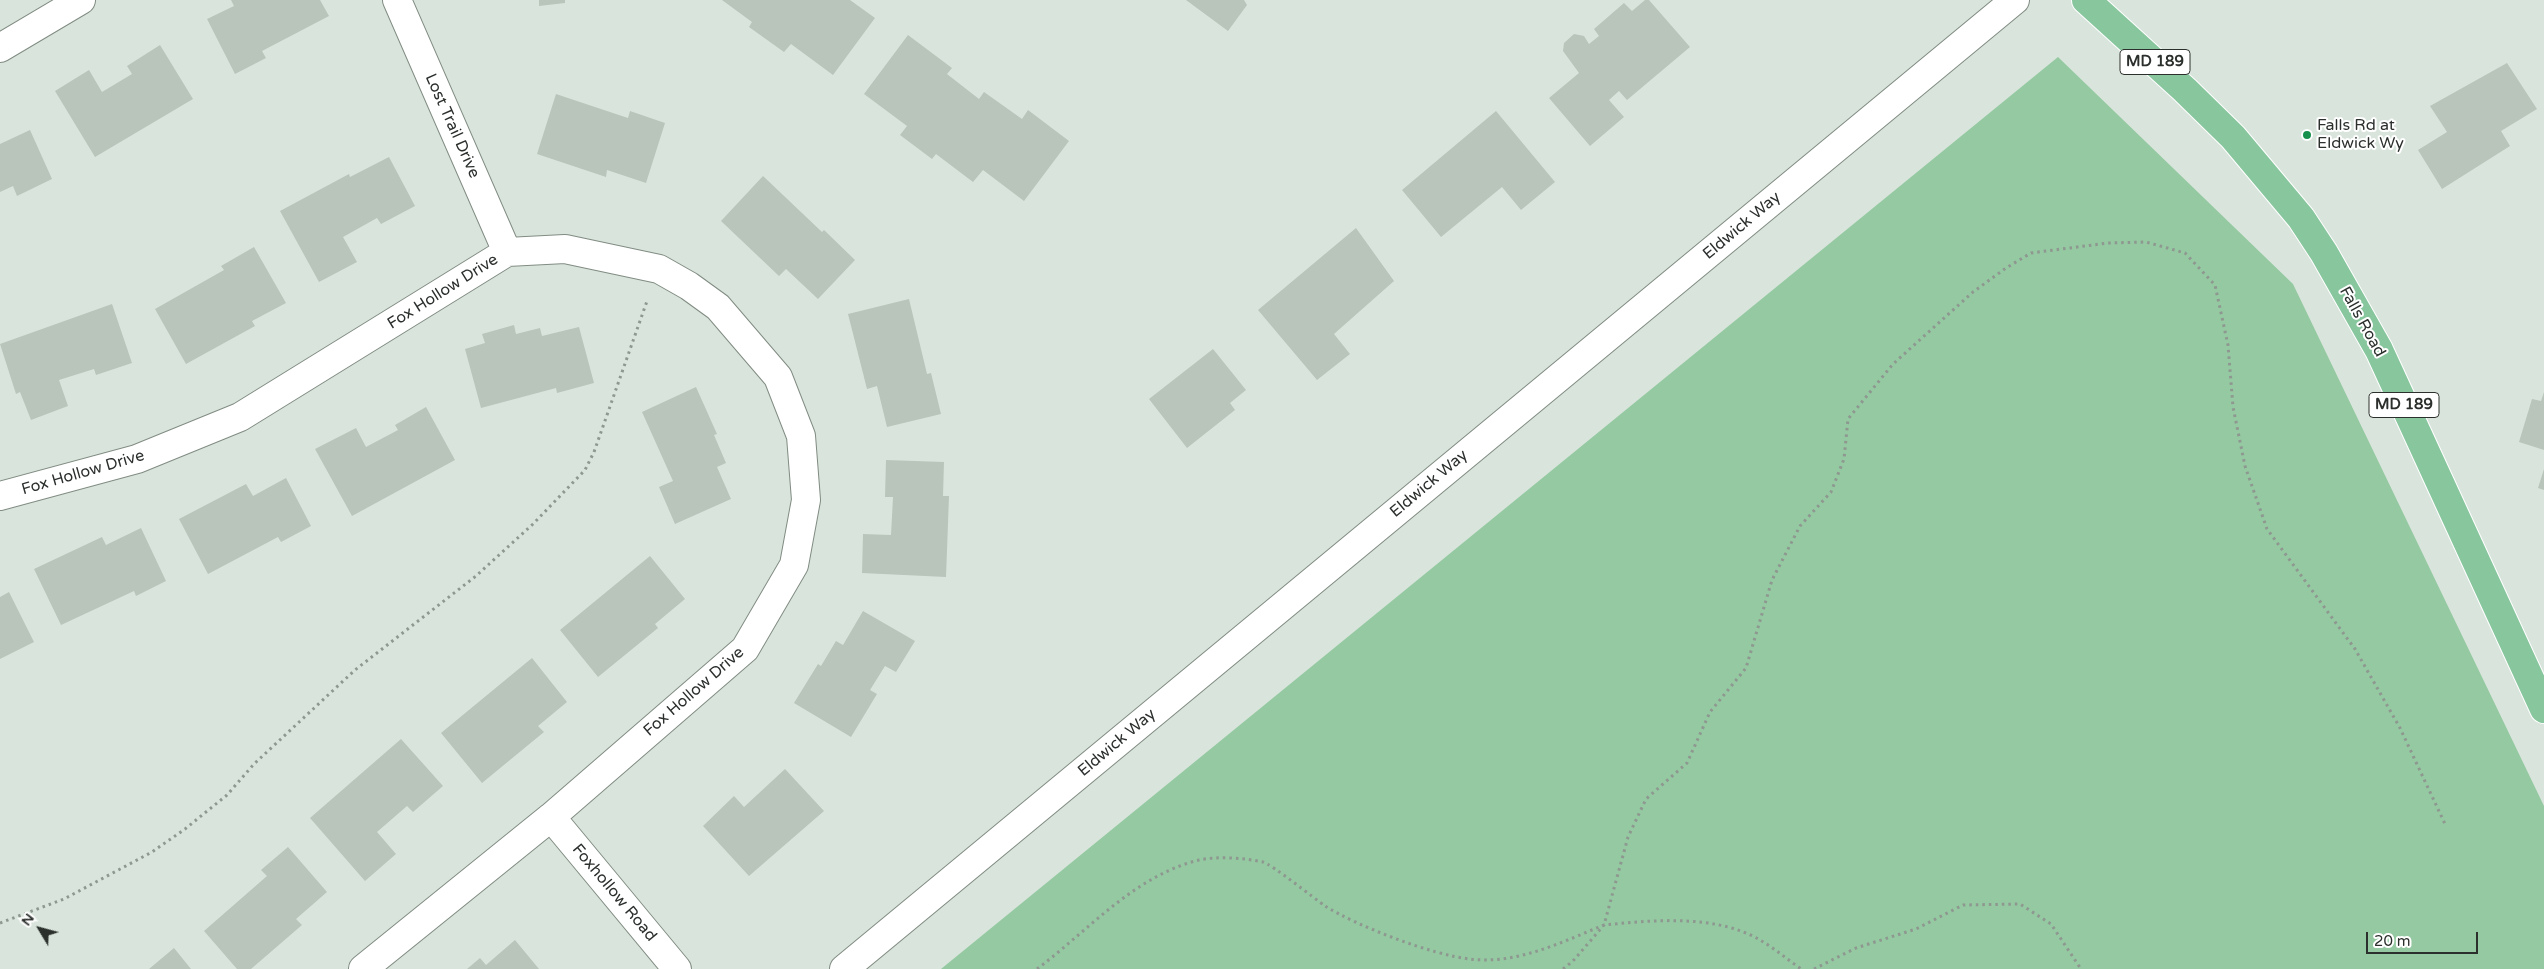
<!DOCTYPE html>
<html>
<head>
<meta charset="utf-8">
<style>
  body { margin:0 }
  #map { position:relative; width:2544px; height:969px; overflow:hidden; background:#d9e5dc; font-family:"Varela Round",sans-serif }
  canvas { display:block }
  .north { position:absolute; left:15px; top:904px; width:50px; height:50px; -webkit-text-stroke:4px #fff; paint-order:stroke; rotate:307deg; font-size:14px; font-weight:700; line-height:20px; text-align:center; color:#2c302d }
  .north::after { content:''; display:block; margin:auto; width:18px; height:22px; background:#2c302d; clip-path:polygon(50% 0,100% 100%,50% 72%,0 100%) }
  .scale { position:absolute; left:2366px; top:932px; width:112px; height:22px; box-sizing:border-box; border:2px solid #2c302d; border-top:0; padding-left:6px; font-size:15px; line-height:18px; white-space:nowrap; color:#2c302d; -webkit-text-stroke:4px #fff; paint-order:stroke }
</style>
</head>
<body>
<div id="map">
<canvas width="2544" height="969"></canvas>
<div class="north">N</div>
<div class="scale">20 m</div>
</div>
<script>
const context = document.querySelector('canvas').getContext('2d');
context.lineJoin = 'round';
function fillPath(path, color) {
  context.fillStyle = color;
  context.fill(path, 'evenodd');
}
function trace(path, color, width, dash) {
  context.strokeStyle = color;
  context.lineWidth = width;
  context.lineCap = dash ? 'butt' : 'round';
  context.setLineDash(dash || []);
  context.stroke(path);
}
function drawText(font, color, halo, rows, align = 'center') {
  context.font = font + ' "Varela Round",sans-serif';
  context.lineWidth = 4;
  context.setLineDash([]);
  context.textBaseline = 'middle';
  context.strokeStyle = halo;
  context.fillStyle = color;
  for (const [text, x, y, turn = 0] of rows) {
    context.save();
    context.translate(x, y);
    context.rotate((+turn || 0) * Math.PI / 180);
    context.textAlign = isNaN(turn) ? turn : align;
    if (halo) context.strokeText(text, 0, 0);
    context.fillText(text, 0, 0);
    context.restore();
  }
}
fillPath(new Path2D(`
  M2058,57L2293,284L2544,806V969H941Z`), '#94c9a1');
fillPath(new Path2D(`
  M231,0H320L329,16L262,51L266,58L235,74L207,19L234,6Z
  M539,0H565V3L539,6Z
  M722,0H850L875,18L833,75L791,44L784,52L749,27L752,22Z
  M1186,0H1244L1247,5L1228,31Z
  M1645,0H1649L1690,47L1627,100L1619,91L1609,100L1624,117L1590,146L1549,98L1579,73L1563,51L1564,43L1574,34L1584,36L1589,44L1599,36L1594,29L1624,3L1632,11Z
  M908,35L952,68L947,74L979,99L984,92L1022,119L1028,110L1069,141L1024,201L983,170L973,182L936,154L932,159L900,135L907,126L864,94Z
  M160,45L193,99L95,157L55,91L89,70L102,92L132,74L127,66Z
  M2507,63L2537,109L2501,131L2510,146L2442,189L2418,150L2447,132L2430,106Z
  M556,94L628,118L630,111L665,123L646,183L607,170L606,177L537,154Z
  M1496,111L1555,182L1521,210L1502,187L1441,237L1402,190Z
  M30,130L52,179L17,196L13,186L0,192V144Z
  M389,157L415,206L381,224L377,218L343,237L357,262L319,282L280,211L349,174L350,177Z
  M763,176L822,232L824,230L855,260L818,299L786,269L779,276L721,221Z
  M1356,228L1394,281L1334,334L1350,354L1317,380L1258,310Z
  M254,247L286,303L252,321L255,326L186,364L155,309L224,270L221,266Z
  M909,299L927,374L931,373L941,414L887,427L877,386L867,389L848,314Z
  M112,304L132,363L96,375L94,369L59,380L68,406L31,420L20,392L16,394L0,344Z
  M514,325L516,334L540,328L542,336L579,327L594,383L557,393L556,388L481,408L465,349L485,343L482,334Z
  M1213,349L1246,390L1230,403L1235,410L1187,448L1149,399Z
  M696,387L717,434L714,435L726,463L717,467L731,499L675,524L659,487L673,481L642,412Z
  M2544,392V450L2519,442L2532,399L2541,401Z
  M426,407L455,460L352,516L315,449L356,428L366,447L398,430L395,425Z
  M886,460L944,462L943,496H949L946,577L862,573L863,534L891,535L893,497H885Z
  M2544,469V490L2538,488Z
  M286,478L311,526L281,542L278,537L208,574L179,519L246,484L253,496Z
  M141,528L166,581L136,596L134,591L61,625L34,569L102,537L106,545Z
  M650,556L685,599L655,624L658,628L598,677L560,630Z
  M9,592L34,642L0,659V597Z
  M863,611L915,641L896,672L885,666L870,690L877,694L851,737L794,703L818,664L821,666L836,641L843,645Z
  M532,658L567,702L538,726L544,732L482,783L441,733Z
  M401,739L443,786L413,812L407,806L377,832L396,854L365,881L310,818Z
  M785,769L824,811L749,876L703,826L734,796L744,807Z
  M288,847L327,892L296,919L302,925L251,969H237L204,931L267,876L261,870Z
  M515,940L539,969H467L480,958L486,965Z
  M174,948L191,969H149Z`), '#b9c4bb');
const minor = new Path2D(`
  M397,0L507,252
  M0,48L81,0
  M0,496L137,459L240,417L507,252L565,249L659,269L689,286L718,307L778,377L801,436L806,500L794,565L745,649L551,817L363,969
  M551,817L677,969
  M844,969L2015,0`);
const major = new Path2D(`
  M2086,0L2185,90L2233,137L2301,218L2324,253L2379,350L2544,709`);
trace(minor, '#818c83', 30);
trace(major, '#fff', 30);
trace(new Path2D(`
  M0,923L64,899L152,852L185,829L227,795L254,764L355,670L476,576L533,524L585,470L594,452L647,301
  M1037,969C1089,930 1134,876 1199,860C1217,856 1245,858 1263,862C1271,864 1314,898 1325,906C1357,926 1432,955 1470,959C1516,965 1562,942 1604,925L1628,837L1646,799L1687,763L1710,712L1746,668L1772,580L1800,526L1831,492L1844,459L1848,419L1893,364L1973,292L2006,268L2031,253L2108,243L2146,242L2185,253L2215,285L2228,345L2233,407L2245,466L2267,529L2355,649L2400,728L2445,824
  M1563,969L1573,961L1604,925C1653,920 1716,914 1760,940C1774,948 1787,959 1801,969
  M1814,969L1856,948L1916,929L1963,905L2020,904L2051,924L2081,969`), '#8e9790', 3, [2.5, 4]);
trace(minor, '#fff', 28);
trace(major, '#88c69e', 28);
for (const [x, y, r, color] of [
  [2307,135,5,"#17904b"]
]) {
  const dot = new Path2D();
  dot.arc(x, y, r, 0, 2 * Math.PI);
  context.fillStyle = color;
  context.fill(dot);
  trace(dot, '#fff', 2);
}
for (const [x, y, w] of [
  [2155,62,70],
  [2404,405,70]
]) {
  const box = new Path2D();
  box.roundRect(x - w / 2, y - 12.5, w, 25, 4);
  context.fillStyle = '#fff';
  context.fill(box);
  trace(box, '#2c302d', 1);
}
drawText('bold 15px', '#2c302d', null, [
  ["MD 189",2155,62],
  ["MD 189",2404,405]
]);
drawText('16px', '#2c302d', '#fff', [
  ["Lost Trail Drive",452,126,66],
  ["Eldwick Way",1742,226,-40],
  ["Fox Hollow Drive",443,292,-32],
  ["Falls Road",2362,322,61],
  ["Fox Hollow Drive",83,473,-16],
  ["Eldwick Way",1429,484,-40],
  ["Fox Hollow Drive",694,692,-41],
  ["Eldwick Way",1117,743,-40],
  ["Foxhollow Road",614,893,50]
]);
drawText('16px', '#2c302d', '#fff', [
  ["Falls Rd at",2317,126],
  ["Eldwick Wy",2317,144]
], 'left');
</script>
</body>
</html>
